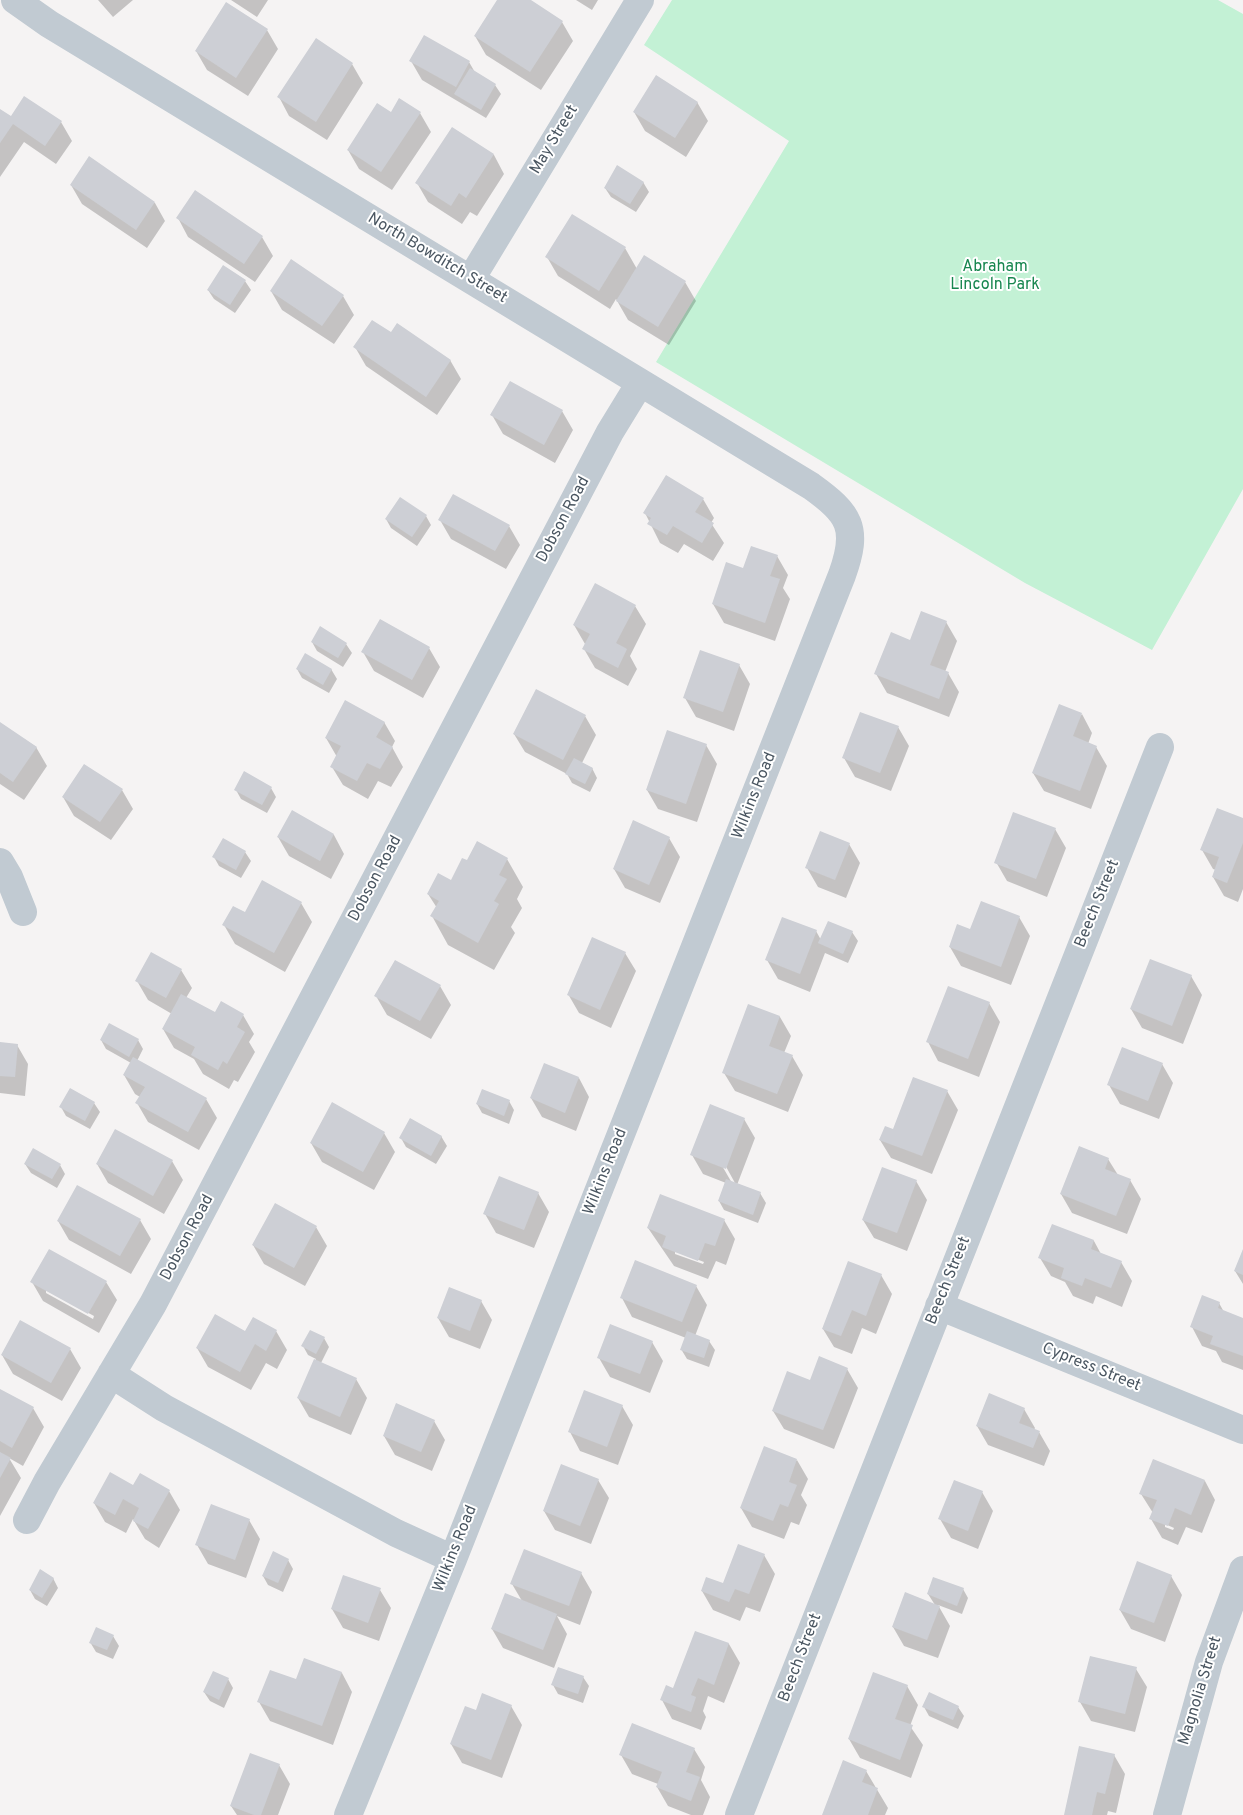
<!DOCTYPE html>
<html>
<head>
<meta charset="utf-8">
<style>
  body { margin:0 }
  canvas { display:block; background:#f5f3f3 }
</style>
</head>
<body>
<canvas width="1243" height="1815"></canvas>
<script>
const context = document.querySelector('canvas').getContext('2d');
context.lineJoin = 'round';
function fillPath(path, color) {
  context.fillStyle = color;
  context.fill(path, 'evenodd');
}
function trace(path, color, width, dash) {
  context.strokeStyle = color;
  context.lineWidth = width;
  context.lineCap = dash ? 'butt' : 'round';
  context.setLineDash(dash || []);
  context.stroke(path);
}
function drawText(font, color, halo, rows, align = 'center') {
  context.font = font + ' Overpass,sans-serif';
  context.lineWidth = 4;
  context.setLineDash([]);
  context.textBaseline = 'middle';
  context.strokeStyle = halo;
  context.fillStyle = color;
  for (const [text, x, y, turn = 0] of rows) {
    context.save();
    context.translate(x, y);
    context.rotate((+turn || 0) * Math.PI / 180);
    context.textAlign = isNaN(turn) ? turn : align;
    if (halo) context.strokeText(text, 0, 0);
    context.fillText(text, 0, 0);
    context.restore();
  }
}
fillPath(new Path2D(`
  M672,0H1218L1243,14V489L1152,650L1025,583L656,362L789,141L644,45Z`), '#c3f1d5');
fillPath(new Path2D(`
  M98,0H133L113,17Z
  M231,0H268L257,17Z
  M499,0H529L562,22L573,41L541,90L486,55L475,36Z
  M576,0H598L592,10Z
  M267,30L278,49L248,96L207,70L196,51Z
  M411,61L469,62L476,74L495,85L501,94L486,118L422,80Z
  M352,64L363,83L327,140L289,116L279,97Z
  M697,102L708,121L686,157L645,131L634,112Z
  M0,110L11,118L61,122L72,141L56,164L24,142L0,177Z
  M420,113L431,132L392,190L359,169L348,150L391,114Z
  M452,128L494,155L504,174L477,216L470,212L462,224L428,202L417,183Z
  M643,182L649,192L636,212L611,197L605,188Z
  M71,185L155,203L165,221L147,248L82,204Z
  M178,218L262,237L273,256L255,282L188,237Z
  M625,248L637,269L685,282L696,301L669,345L628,320L616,299L610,309L558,276L547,257Z
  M245,281L251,290L235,313L214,299L208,290Z
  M271,291L343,296L354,315L334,344L282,310Z
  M391,334L450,360L461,379L437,415L366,366L355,347Z
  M562,411L573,430L555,463L503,434L492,415Z
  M703,499L714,518L711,523L724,543L713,561L684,544L678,553L660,543L645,513Z
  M426,516L431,525L417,546L391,528L386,519Z
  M440,520L509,526L520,545L506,569L451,539Z
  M777,556L788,575L783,588L790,599L775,641L724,623L713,604Z
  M635,606L646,624L630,656L637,669L628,686L595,668L584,649L585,644L574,625Z
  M946,622L957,641L945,672L948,673L959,692L949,717L887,693L876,674L911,641Z
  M312,642L346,644L352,653L343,667L317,651Z
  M429,648L440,667L423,698L374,671L363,652Z
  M739,665L750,684L734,731L696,717L685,698Z
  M297,669H331L337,679L329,693L302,678Z
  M536,691L585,716L596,735L582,763L592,768L597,778L590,792L572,783L567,774L525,752L514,734Z
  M1082,714L1092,733L1088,744L1096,747L1107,766L1091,809L1044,791L1033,773Z
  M384,722L395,741L392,747L403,767L391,787L378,781L368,799L343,785L332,767L337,757L326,738Z
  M0,723L36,747L47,766L24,800L0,784Z
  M898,727L909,746L891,791L855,777L844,758Z
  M706,745L717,764L697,822L658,809L647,790Z
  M271,788L276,797L267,813L241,799L236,790Z
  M122,790L133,809L111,840L74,816L63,797Z
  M292,812L334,835L344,854L331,879L289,856L278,837Z
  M1243,819V889L1238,902L1224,896L1213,877L1216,870L1213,869L1202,850Z
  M1055,829L1066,848L1047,897L1007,881L996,862Z
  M669,838L680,857L660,903L625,888L614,869Z
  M849,844L860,863L846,898L818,887L807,868Z
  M245,852L251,861L241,878L219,866L214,857Z
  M507,859L523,887L517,899L522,908L511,927L515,933L494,970L448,945L432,916L437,908L428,894L451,881L467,862Z
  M301,903L312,922L285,972L235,944L224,925L245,914Z
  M1019,917L1030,936L1011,985L961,966L950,947L971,931Z
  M816,931L821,940L852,932L858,941L848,963L825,953L810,992L778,979L767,960Z
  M625,953L636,971L611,1028L579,1013L568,994Z
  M181,970L192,988L186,998L215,1014L243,1015L254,1034L249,1042L255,1052L238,1082L234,1080L229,1089L203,1074L194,1059L174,1048L163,1029L172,1014L148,1000L137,981Z
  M1191,976L1202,995L1183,1044L1142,1028L1131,1009Z
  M440,986L451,1005L431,1039L387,1015L376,996Z
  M989,1003L1000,1022L979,1077L938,1061L928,1042Z
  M749,1006L780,1017L791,1036L784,1053L792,1056L803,1075L788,1112L735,1091L724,1073Z
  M101,1040H138L143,1049L137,1061L206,1099L217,1118L199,1150L148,1122L137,1103L140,1097L135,1094L124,1075L131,1063L106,1049Z
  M0,1044L17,1045L28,1064L25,1096L0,1093Z
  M1162,1064L1173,1083L1159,1119L1120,1104L1109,1085Z
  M579,1078L589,1097L576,1131L542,1117L531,1098Z
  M947,1091L958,1110L932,1174L891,1158L880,1140Z
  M509,1101L514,1110L509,1124L482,1113L477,1104Z
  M94,1103L100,1112L90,1129L66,1116L61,1107Z
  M744,1119L755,1138L737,1185L760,1193L766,1203L758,1223L724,1210L719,1201L726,1183L703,1174L692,1155ZM724,1163L735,1183H732L721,1164Z
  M384,1133L395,1152L374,1190L322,1162L311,1143Z
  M441,1136L447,1146L436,1164L406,1147L401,1138Z
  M1108,1159L1118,1175L1130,1180L1141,1199L1127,1234L1072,1213L1061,1194Z
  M172,1161L183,1180L164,1214L108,1183L97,1164Z
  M25,1164L60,1165L65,1174L57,1188L31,1173Z
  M916,1181L927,1200L907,1251L874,1238L863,1220Z
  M538,1193L549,1212L534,1248L496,1233L485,1214Z
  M140,1220L151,1239L131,1274L69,1240L58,1221Z
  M724,1220L735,1239L726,1265L716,1261L708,1279L674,1266L648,1228ZM675,1251L704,1262L703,1264L675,1254Z
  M1052,1226L1094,1241L1101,1254L1121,1262L1132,1281L1122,1307L1096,1296L1093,1304L1073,1296L1065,1282L1051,1276L1040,1258Z
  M316,1227L327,1246L305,1286L264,1264L253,1245Z
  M1243,1252V1284L1235,1271Z
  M881,1275L892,1294L876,1334L862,1328L852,1354L834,1347L823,1329Z
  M32,1282H106L117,1300L99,1333L43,1301ZM46,1290L94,1316L93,1319L46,1293Z
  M696,1286L707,1305L695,1336L709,1341L715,1350L709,1367L687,1359L681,1349L686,1338L632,1317L622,1298Z
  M481,1301L492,1320L480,1349L449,1337L438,1318Z
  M1219,1303L1224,1312L1243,1319V1370L1222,1362L1216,1351L1202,1346L1192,1327Z
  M276,1331L287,1350L277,1369L266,1363L251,1390L208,1367L197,1348L246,1332Z
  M324,1338L329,1347L321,1363L356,1379L367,1398L351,1435L309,1417L298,1398L316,1359L308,1355L303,1346Z
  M652,1342L663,1361L650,1393L610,1377L599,1358Z
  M70,1349L81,1368L62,1401L13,1374L2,1355Z
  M847,1369L858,1388L834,1449L784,1429L773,1411L810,1381Z
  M0,1390L33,1408L44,1427L23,1466L9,1458L21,1478L0,1516Z
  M622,1406L633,1425L618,1465L580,1451L570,1432Z
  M1024,1409L1035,1428L1034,1430L1039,1432L1050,1451L1044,1466L988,1445L977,1426Z
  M434,1421L445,1440L432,1471L395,1455L384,1436Z
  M797,1460L808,1479L801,1495L807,1505L799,1525L791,1522L784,1539L752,1527L741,1508Z
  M598,1480L609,1498L591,1544L555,1530L544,1511Z
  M1205,1481L1215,1500L1202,1533L1186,1527L1178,1545L1162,1538L1151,1519L1153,1513L1141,1494ZM1165,1524L1174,1528L1173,1530L1165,1527Z
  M134,1486L169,1491L180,1510L159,1548L145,1539L133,1519L126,1533L105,1522L94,1503Z
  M982,1492L993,1511L978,1549L951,1538L940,1519Z
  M249,1520L260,1539L246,1578L208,1564L197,1545Z
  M764,1555L775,1574L760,1612L746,1607L740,1621L713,1610L702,1591L723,1584Z
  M288,1560L293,1569L283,1592L268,1585L263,1576Z
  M581,1573L592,1592L580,1625L557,1616L567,1634L554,1668L503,1648L492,1629L522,1601L512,1584Z
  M1171,1576L1182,1595L1165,1642L1131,1629L1120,1610Z
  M53,1578L58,1588L47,1606L35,1599L30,1590Z
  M963,1589L968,1598L962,1614L938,1605L950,1626L938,1658L904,1646L893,1627L935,1605L928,1594Z
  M380,1590L391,1608L379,1641L343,1628L332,1609Z
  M696,1632L729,1644L740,1663L724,1703L708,1696L703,1711L706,1717L701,1730L672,1719L662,1700L674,1690Z
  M113,1636L119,1646L113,1659L96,1652L90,1642Z
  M1136,1669L1147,1687L1135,1732L1091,1721L1080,1702Z
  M342,1673L352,1692L333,1745L270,1721L259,1702L297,1681Z
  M583,1677L589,1686L583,1703L558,1694L553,1685Z
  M228,1679L233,1688L224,1708L210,1701L204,1692Z
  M907,1686L918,1705L910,1726L923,1745L911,1778L860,1758L849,1739Z
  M511,1706L522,1725L502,1778L462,1763L451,1744L476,1711Z
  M924,1707H958L964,1716L958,1729L929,1716Z
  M694,1749L705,1767L701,1780L710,1797L703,1815H691L668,1806L657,1787L658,1784L632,1774L621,1755Z
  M1114,1755L1125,1774L1116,1813L1108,1811L1107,1815H1065Z
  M279,1765L290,1784L278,1815H237L231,1806Z
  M866,1771L888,1808L885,1815H823Z`), '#0003');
fillPath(new Path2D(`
  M497,0H531L563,21L530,72L474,36Z
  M226,2L268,29L236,78L195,51Z
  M424,35L470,61L456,87L409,61Z
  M316,38L353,63L316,122L277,97Z
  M470,68L496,84L481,110L454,94Z
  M656,75L698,102L675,138L633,112Z
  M24,96L62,121L45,146L13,124L0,143V109L11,116Z
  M399,98L421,112L381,172L347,150L377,103L391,112Z
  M452,127L494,154L466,198L459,193L451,206L415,183Z
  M89,156L155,202L136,230L70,185Z
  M617,165L644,182L630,204L604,188Z
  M195,190L263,236L244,264L176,218Z
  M572,214L626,247L599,291L545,257Z
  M644,255L686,281L658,327L616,301Z
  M291,259L344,295L322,326L270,291Z
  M223,265L246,280L230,305L207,290Z
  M372,320L391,332L397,323L451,360L426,397L353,347Z
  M510,381L563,410L544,445L490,415Z
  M666,475L704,498L695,512L714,523L702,543L673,526L667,535L647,524L651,518L643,513Z
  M453,494L510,525L495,551L438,520Z
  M400,497L427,515L412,537L385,519Z
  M751,546L778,555L770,576L780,579L765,623L712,604L726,562L743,568Z
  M595,583L636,605L616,643L627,649L618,668L582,649L590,634L573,625Z
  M921,611L947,621L930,665L949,672L939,699L874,674L891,632L910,640Z
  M380,619L430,647L412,680L361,652Z
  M320,626L347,643L338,658L311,642Z
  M700,650L740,664L723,712L683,698Z
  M305,653L332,669L323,685L296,669Z
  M536,689L586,715L563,760L513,734Z
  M345,700L385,722L376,737L393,747L380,769L367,763L357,781L330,767L341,746L325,738Z
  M1059,704L1082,713L1073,736L1097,746L1080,791L1032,773Z
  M860,712L899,726L880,773L842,758Z
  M0,722L37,747L13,782L0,773Z
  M667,730L707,744L686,804L646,790Z
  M574,758L593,768L585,784L565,774Z
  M84,764L123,789L100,822L62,797Z
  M244,771L272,787L262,805L234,790Z
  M1217,808L1243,818V843L1227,883L1212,877L1219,857L1200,850Z
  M292,810L334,834L320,861L277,837Z
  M1013,812L1056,828L1036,879L994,863Z
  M633,820L670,837L649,885L613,869Z
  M820,831L850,843L835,880L805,868Z
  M223,838L246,851L236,870L212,857Z
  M477,841L508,858L499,875L507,879L494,901L499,904L478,943L430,916L439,901L427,894L438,873L451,880L462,858L467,860Z
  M262,880L302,902L274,953L222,925L233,906L245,912Z
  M981,901L1020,916L1001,967L949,947L957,924L970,929Z
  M782,917L817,930L800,974L765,960Z
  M828,921L853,931L843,954L818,943Z
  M592,937L626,952L600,1010L567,995Z
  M151,952L182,969L166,998L135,981Z
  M1150,959L1192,975L1172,1026L1130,1009Z
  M395,960L441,985L420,1021L374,996Z
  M948,986L990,1002L968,1059L926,1042Z
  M181,994L215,1012L221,1001L244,1014L237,1027L245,1032L227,1064L223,1061L218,1070L191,1055L195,1047L162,1029Z
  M748,1004L780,1016L769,1046L793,1055L777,1094L722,1073Z
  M109,1023L139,1039L129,1057L100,1040Z
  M0,1042L18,1044L15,1077L0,1076Z
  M1122,1047L1163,1063L1148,1101L1107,1085Z
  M133,1057L207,1098L188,1132L135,1103L145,1087L123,1075Z
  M544,1063L579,1077L565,1113L530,1098Z
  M913,1077L948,1090L922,1156L879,1140L885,1126L893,1129Z
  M70,1088L95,1102L85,1121L59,1107Z
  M482,1089L510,1100L504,1116L476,1104Z
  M332,1102L385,1132L363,1172L310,1143Z
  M710,1104L745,1118L726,1169L690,1155Z
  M410,1118L442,1136L431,1156L399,1138Z
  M115,1129L173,1160L153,1196L96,1164Z
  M1079,1146L1109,1158L1105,1169L1131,1179L1116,1216L1060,1194Z
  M33,1148L61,1164L52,1179L24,1164Z
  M882,1167L917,1180L897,1233L862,1220Z
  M499,1176L539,1192L524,1230L483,1214Z
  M726,1179L761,1192L753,1215L718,1201Z
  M77,1185L141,1219L120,1256L57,1221Z
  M660,1194L725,1219L715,1246L705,1243L698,1261L662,1247L666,1236L647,1228Z
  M275,1203L317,1226L294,1268L252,1245Z
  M1052,1224L1094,1240L1091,1249L1122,1261L1111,1288L1085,1278L1082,1286L1061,1278L1064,1268L1038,1258Z
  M49,1249L107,1281L88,1314L30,1282Z
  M1243,1249V1275L1234,1271Z
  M635,1260L697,1285L682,1322L620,1298Z
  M848,1261L882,1274L866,1316L852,1310L841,1336L822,1329Z
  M449,1287L482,1300L470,1331L437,1318Z
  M1202,1295L1220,1302L1218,1308L1243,1318V1356L1210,1344L1213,1336L1190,1327Z
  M215,1314L245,1331L253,1317L277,1330L266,1351L255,1344L240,1372L196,1348Z
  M20,1320L71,1348L51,1383L1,1355Z
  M610,1324L653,1341L640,1374L597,1358Z
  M310,1330L325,1337L316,1354L301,1346Z
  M687,1331L710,1340L704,1358L680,1350Z
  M819,1356L848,1368L823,1430L772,1411L787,1371L810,1380Z
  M314,1359L357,1378L340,1417L297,1398Z
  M0,1389L34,1407L12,1448L0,1441Z
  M584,1390L623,1405L607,1447L568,1432Z
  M989,1393L1025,1408L1019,1423L1040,1431L1033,1448L976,1426Z
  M396,1403L435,1420L421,1452L383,1436Z
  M764,1446L797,1459L789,1482L797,1485L788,1507L780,1504L773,1521L740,1508Z
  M0,1452L11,1458L0,1478Z
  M1153,1459L1205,1480L1191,1515L1175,1508L1168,1526L1149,1519L1157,1500L1139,1494Z
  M561,1464L599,1479L580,1526L543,1511Z
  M110,1472L133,1485L140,1473L170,1490L148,1529L133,1521L139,1508L123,1499L115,1515L93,1503Z
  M954,1480L983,1491L968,1531L938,1519Z
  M211,1504L250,1519L235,1560L195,1545Z
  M738,1544L765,1554L749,1594L735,1589L729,1602L701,1591L706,1577L723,1583Z
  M524,1549L582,1572L569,1606L510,1584Z
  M273,1551L289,1559L278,1583L262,1576Z
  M1137,1561L1172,1575L1154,1623L1119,1610Z
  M40,1569L54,1578L42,1598L29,1590Z
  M343,1575L381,1588L368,1623L331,1609Z
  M933,1577L964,1588L957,1606L927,1594Z
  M905,1592L940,1606L927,1640L892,1627Z
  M505,1593L557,1614L543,1650L491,1629Z
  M96,1627L114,1635L107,1650L89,1643Z
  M695,1631L729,1643L714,1685L698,1678L691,1695L696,1697L691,1712L660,1700L666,1685L673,1688Z
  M1090,1656L1137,1667L1125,1714L1078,1702Z
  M304,1658L342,1672L322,1726L257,1702L270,1670L296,1679Z
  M558,1667L584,1676L578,1694L551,1685Z
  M213,1671L229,1678L219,1700L203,1692Z
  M873,1672L908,1685L895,1719L913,1725L900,1760L848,1739Z
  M929,1692L959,1706L953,1720L922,1707Z
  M482,1693L512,1705L491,1760L450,1744L465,1706L476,1710Z
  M632,1723L695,1748L686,1772L700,1777L691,1801L656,1787L662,1772L619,1755Z
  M1079,1746L1115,1754L1105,1794L1097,1792L1092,1815H1064Z
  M250,1753L280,1764L261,1815H254L230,1806Z
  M843,1760L867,1770L862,1782L878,1788L868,1815H822Z`), '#cdcfd5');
trace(new Path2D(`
  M15,0L49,24L811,486C850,514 859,528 842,575L453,1559L348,1815
  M471,279L640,0
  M0,862L9,877L23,912
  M939,1306L1243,1430
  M111,1374L164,1408L396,1533L453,1559
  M27,1520L47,1482L153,1304L610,432L640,383
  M739,1815L1160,747
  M1167,1815L1209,1662L1243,1570`), '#c1cad2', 28);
drawText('16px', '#4a5661', '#fff', [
  ["May Street",555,140,-59],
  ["North Bowditch Street",437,259,31],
  ["Dobson Road",564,520,-62],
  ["Wilkins Road",755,796,-68],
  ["Dobson Road",376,879,-62],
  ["Beech Street",1098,904,-68],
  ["Wilkins Road",606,1172,-68],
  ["Dobson Road",188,1238,-62],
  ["Beech Street",949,1281,-68],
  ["Cypress Street",1091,1368,22],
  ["Wilkins Road",456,1549,-68],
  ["Beech Street",801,1658,-69],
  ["Magnolia Street",1201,1691,-73]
]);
drawText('16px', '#17864f', '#fff', [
  ["Abraham",995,268],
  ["Lincoln Park",995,286]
]);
</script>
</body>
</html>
